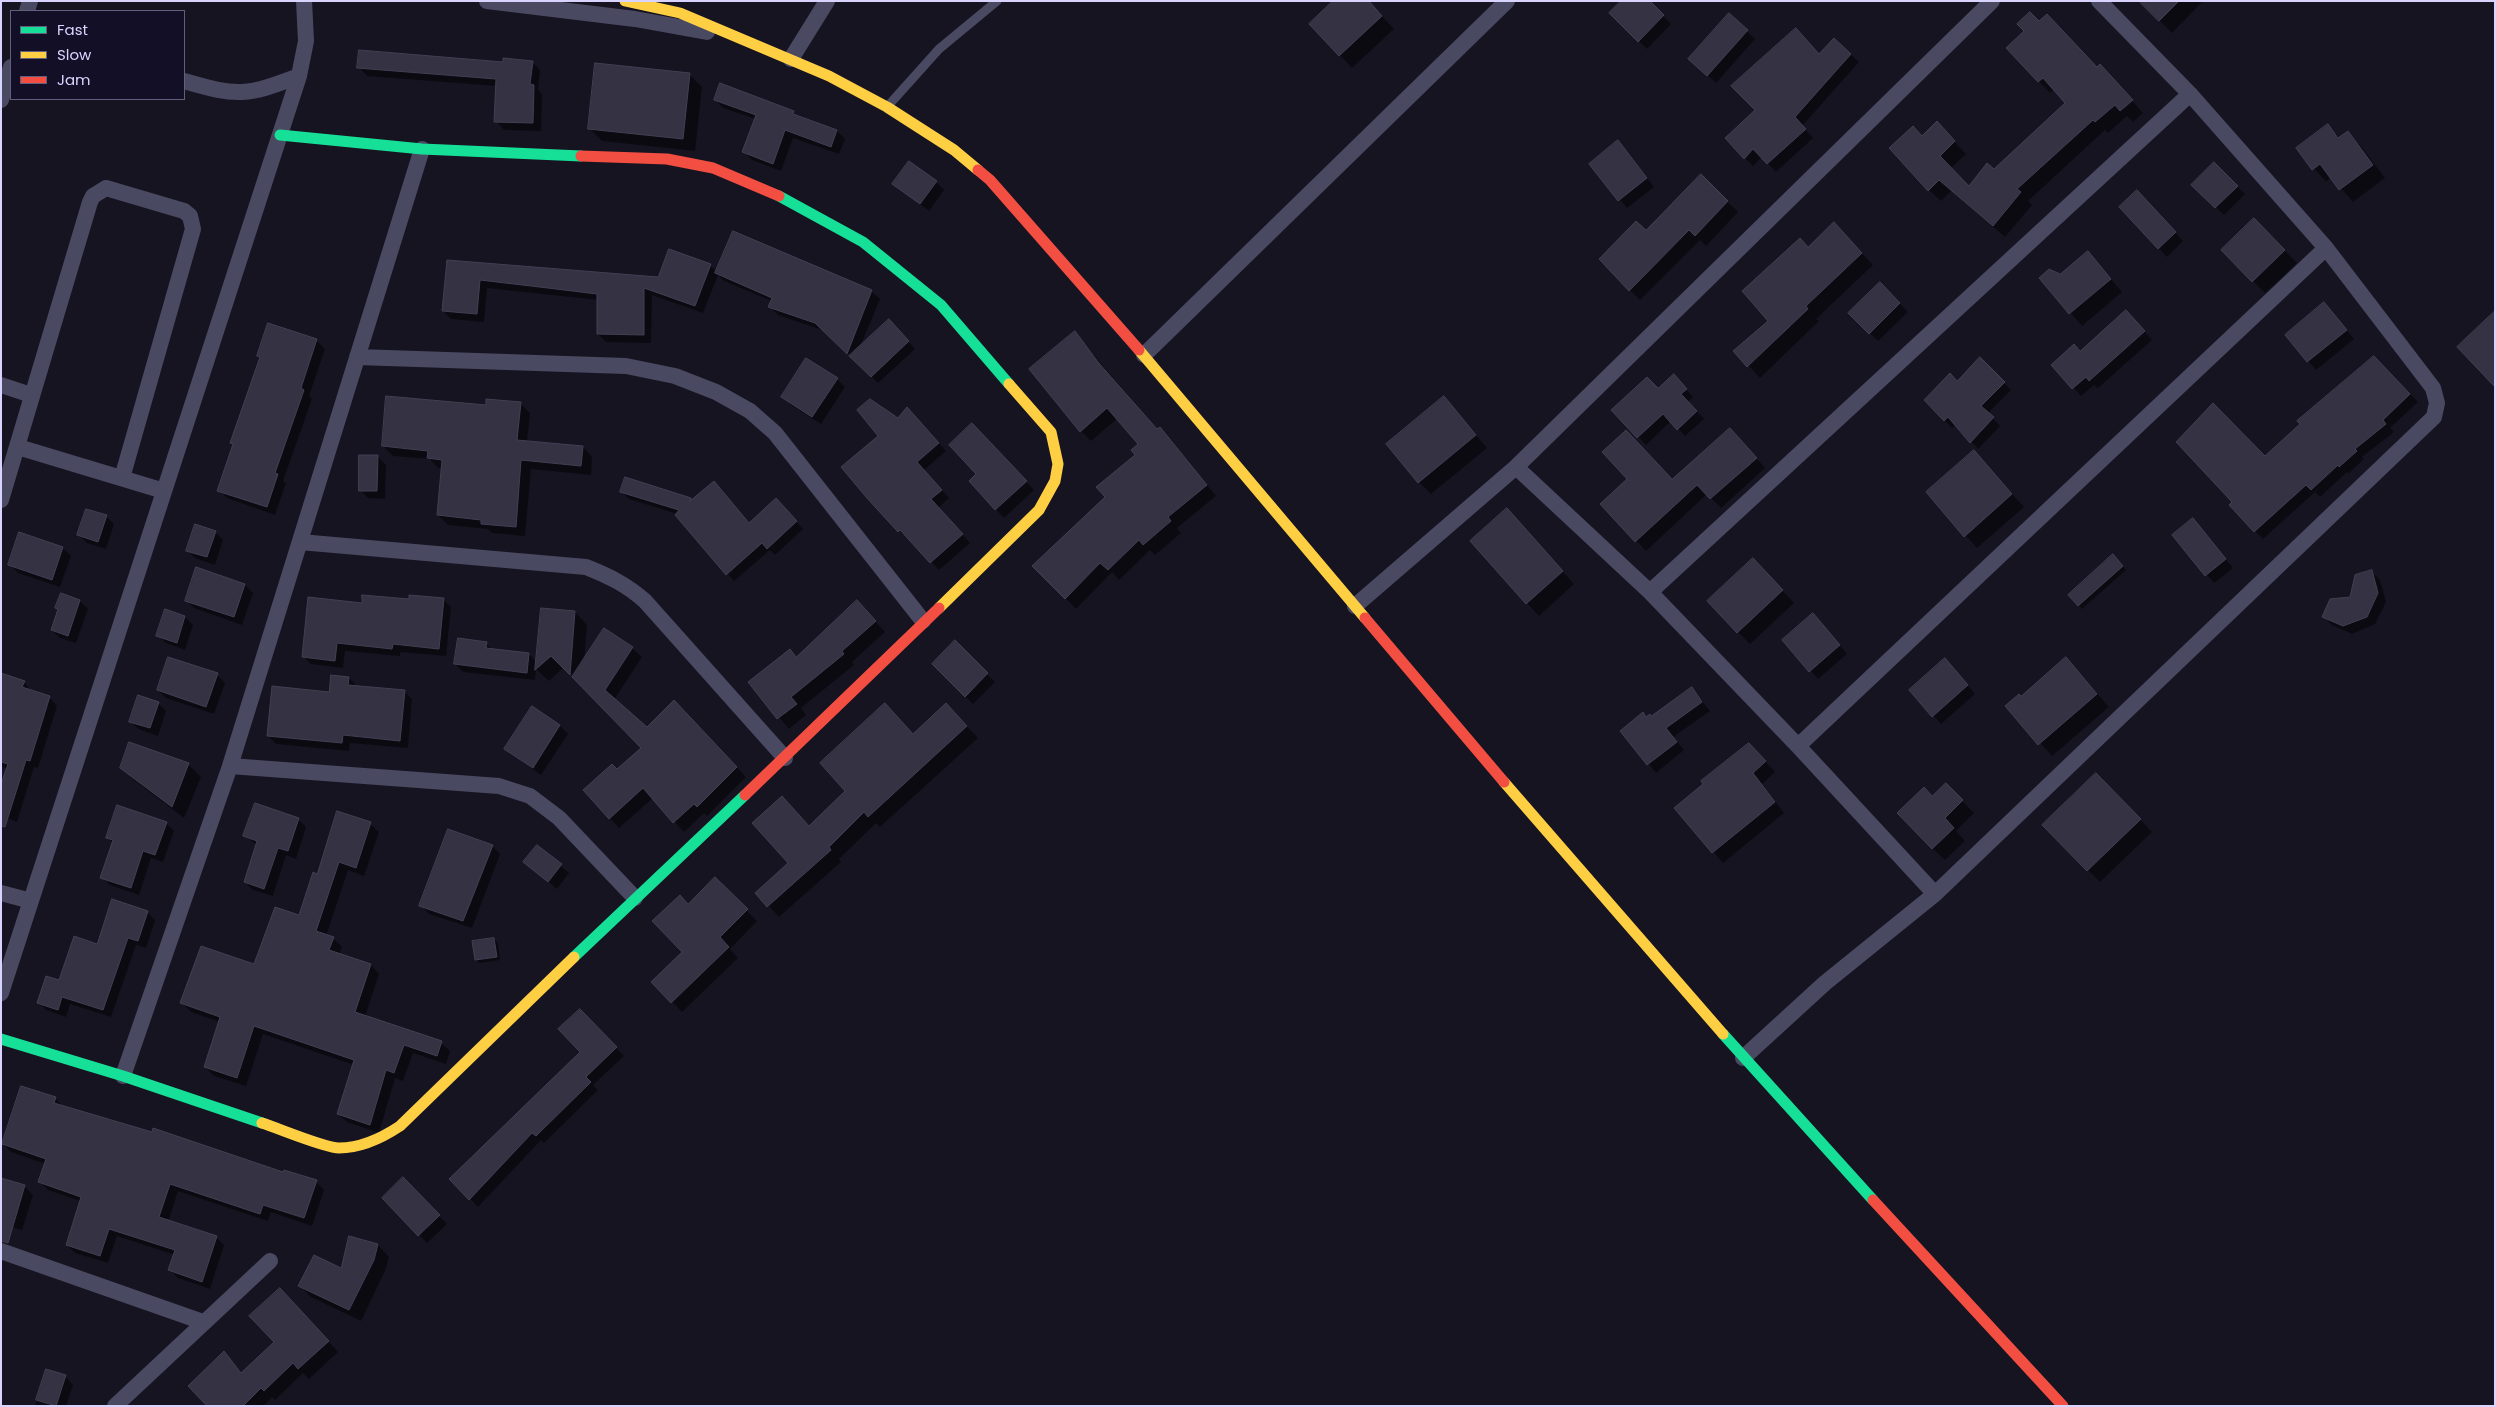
<!DOCTYPE html>
<html>
<head>
<meta charset="utf-8">
<style>
  body { margin:0 }
  #map { position:relative; width:2496px; height:1407px; overflow:hidden; background:#161421; font-family:Poppins,sans-serif }
  canvas { display:block }
  .frame { position:absolute; inset:0; border:2px solid #d9d4ff; pointer-events:none }
  .legend { position:absolute; left:10px; top:10px; width:175px; height:90px; box-sizing:border-box; background:#130f26; border:1px solid #625e7d; margin:0; padding:6px 9px; list-style:none; font-size:15px; color:#d9d4ff }
  .legend li { display:flex; align-items:center; gap:10px; height:25px }
  .legend b { width:25px; border:1px solid #625e7d }
</style>
</head>
<body>
<div id="map">
<canvas width="2496" height="1407"></canvas>
<div class="frame"></div>
<ul class="legend">
<li><b style="height:6px;background:#16e098"></b>Fast</li>
<li><b style="height:6px;background:#ffcf43"></b>Slow</li>
<li><b style="height:6px;background:#f24e42"></b>Jam</li>
</ul>
</div>
<script>
const context = document.querySelector('canvas').getContext('2d');
context.lineJoin = 'round';
function fillPath(path, color) {
  context.fillStyle = color;
  context.fill(path, 'evenodd');
}
function trace(path, color, width, dash) {
  context.strokeStyle = color;
  context.lineWidth = width;
  context.lineCap = dash ? 'butt' : 'round';
  context.setLineDash(dash || []);
  context.stroke(path);
}
fillPath(new Path2D(`
  M1368,1L1394,29L1352,68L1311,24Z
  M1648,1L1671,24L1647,49L1611,13Z
  M2140,1H2203L2172,33Z
  M1729,15L1755,39L1716,83L1698,66Z
  M2039,23L2112,77L2143,113L2133,122L2127,116L2108,133L2105,130L2028,201L2032,205L2005,237L1951,191L1941,201L1929,190L1922,137L1948,135L1966,154L1951,168L1969,187L1994,170L2067,103L2055,89L2050,93L2008,49Z
  M1834,39L1859,62L1802,126L1813,138L1776,172L1762,157L1753,166L1745,158Z
  M532,62L540,70L538,90L542,94L541,131L504,130L496,121L497,86L367,76L359,67Z
  M689,74L702,87L695,151L602,141L589,128Z
  M715,100L793,113L798,117L837,131L845,139L839,154L793,138L781,171L752,160L744,152L756,119L723,108Z
  M2328,125L2340,138L2347,132L2360,145L2385,178L2353,202L2331,177L2326,182L2297,148Z
  M1626,150L1654,187L1627,208L1590,164Z
  M2214,163L2245,194L2224,215L2193,185Z
  M1701,176L1738,212L1706,246L1700,240L1640,300L1630,290L1646,232Z
  M936,182L944,190L929,211L894,184Z
  M2145,200L2183,241L2167,257L2120,207Z
  M2254,219L2297,263L2265,293L2253,281Z
  M1846,236L1873,265L1816,319L1819,321L1760,378L1735,351L1770,321L1808,248Z
  M2088,252L2122,292L2082,326L2041,278L2060,276Z
  M448,262L659,278L710,265L717,272L871,291L880,299L860,347L895,327L915,349L878,383L825,331L778,315L770,307L772,301L724,281L718,275L703,313L652,295L651,343L606,342L598,334V300L487,288L484,322L451,319L443,311Z
  M1880,284L1908,312L1878,341L1850,313Z
  M2332,312L2354,339L2316,370L2286,335Z
  M2134,319L2152,340L2098,388L2094,385L2081,396L2053,365L2081,352Z
  M269,324L317,341L325,349L309,396L312,399L283,481L286,483L275,515L227,498L219,490L261,359L258,356Z
  M1075,333L1158,430L1160,429L1170,439L1216,496L1177,528L1181,533L1155,555L1150,550L1119,580L1112,572L1076,609L1034,566L1106,497L1137,455L1140,445L1118,418L1091,441L1081,431Z
  M2374,357L2418,402L2390,428L2394,432L2362,457L2364,459L2348,474L2347,472L2320,497L2315,492L2263,539L2255,531L2265,458Z
  M1980,359L2011,390L1988,413L2000,426L1978,449L1956,424L1952,428L1944,420L1957,382Z
  M837,379L845,387L821,424L791,405L783,396Z
  M1681,383L1693,397L1688,402L1704,419L1685,436L1671,421L1646,445L1613,410L1658,390Z
  M1444,398L1487,448L1431,494L1419,482Z
  M520,403L530,413L527,442L583,447L592,457L591,475L531,469L525,536L492,533L488,529L448,525L438,515L442,468H438L430,459L393,456L383,446L487,406Z
  M914,417L946,451L924,470L949,498L938,508L970,543L939,570L908,537L907,538L899,531V419Z
  M972,425L1034,490L1004,518L970,481L978,474Z
  M1740,439L1765,468L1721,508L1707,494L1646,551L1602,504L1672,481Z
  M1974,452L2024,507L1977,548L1927,492Z
  M378,457L386,465L385,499L368,498L360,490Z
  M622,492L690,499L750,524L783,507L803,529L775,555L770,550L734,581L677,514L629,499Z
  M1507,509L1574,584L1539,616L1527,603Z
  M106,516L114,524L106,549L87,543L79,535Z
  M2193,520L2233,568L2214,583L2174,535Z
  M215,532L223,540L215,565L195,558L187,550Z
  M63,548L71,556L60,587L18,573L10,564Z
  M2117,559L2126,570L2082,609L2069,595Z
  M1765,572L1794,603L1750,644L1738,632Z
  M2372,572L2380,580L2386,602L2375,624L2352,634L2332,625L2324,617L2351,598Z
  M245,585L253,593L242,625L194,608L186,600Z
  M61,595L80,601L88,609L76,643L60,638L52,630L59,610L57,608Z
  M443,599L451,607L446,656L400,652V656L345,651L343,668L311,664L303,656L410,600Z
  M857,601L885,632L852,662L854,665L801,708L806,715L789,729L750,683L790,650L797,658Z
  M166,611L185,617L193,625L185,650L166,643L158,635Z
  M575,612L587,625L584,661L632,648L642,657L614,700L647,729L684,711L746,777L707,816L704,813L684,832L653,798L619,828L610,818L617,771L643,748L564,667L549,681L536,669L535,680L463,672L455,664L486,643L493,650L529,654L537,663Z
  M1821,623L1847,654L1818,679L1784,640Z
  M955,642L995,682L973,704L933,664Z
  M2066,658L2109,707L2052,756L2007,706L2021,697Z
  M1953,668L1975,694L1941,724L1911,690Z
  M1,674L24,682L32,692L49,697L57,706L38,768L34,767L17,822L3,817L8,769L1,766Z
  M217,675L225,683L214,714L166,698L158,690Z
  M349,678L357,686L404,691L412,699L408,748L350,743L349,751L276,744L268,736Z
  M1692,689L1710,711L1673,737L1684,750L1656,773L1622,731L1652,717Z
  M158,703L166,711L158,736L138,729L130,721Z
  M957,716L978,738L880,827L876,823L839,859L841,862L779,917L757,893L790,863L794,809L810,827L913,735Z
  M560,726L568,734L541,775L505,748Z
  M1759,755L1775,772L1762,784L1784,813L1723,863L1676,808Z
  M188,764L201,777L184,818L134,780L121,768Z
  M1946,785L1974,813L1956,831L1965,841L1945,860L1932,848L1933,797Z
  M2109,787L2152,832L2100,882L2088,870Z
  M298,819L306,827L296,859L286,855L273,896L253,890L245,882L257,845L245,836Z
  M166,823L174,831L163,862L151,858L139,895L110,885L102,877L113,843L107,838Z
  M370,824L379,832L364,876L348,870L326,936L333,938L342,947L339,955L371,965L379,974L365,1017L441,1043L450,1051L446,1064L413,1053L403,1081L395,1078L379,1133L347,1122L338,1114L354,1065L263,1034L246,1086L214,1076L205,1067L220,1022L191,1012L182,1003L255,966L299,916L318,875Z
  M492,846L500,854L472,928L429,914L421,905Z
  M537,846L569,873L557,889L525,862Z
  M715,879L757,921L730,949L738,958L682,1012L653,982L683,952L689,905Z
  M147,912L155,920L146,948L136,945L111,1017L70,1004L66,1017L46,1010L39,1002L98,946Z
  M494,939L498,943L500,960L480,963L476,960Z
  M580,1011L624,1056L593,1085L598,1090L544,1143L541,1140L478,1207L451,1179L582,1052Z
  M55,1098L63,1106L316,1182L324,1190L312,1226L271,1212L268,1221L178,1191L168,1222L216,1237L224,1245L210,1289L178,1278L170,1270L175,1255L117,1236L108,1263L75,1253L67,1245L80,1201L48,1190L40,1182L46,1164L11,1152L3,1144Z
  M403,1179L447,1224L427,1243L384,1198Z
  M24,1186L33,1195L22,1230L1,1224Z
  M350,1237L378,1245L389,1257L385,1271L361,1321L311,1297L300,1286L341,1269Z
  M290,1300L338,1352L309,1379L303,1373L275,1400L272,1397L264,1406H209L224,1353L243,1374L275,1342Z
  M46,1370L65,1376L73,1385L66,1406H35Z`), '#0007');
const building = new Path2D(`
  M1333,1H1369L1382,16L1339,56L1309,24Z
  M1621,1H1650L1664,15L1638,42L1609,13Z
  M2139,1H2179L2159,21Z
  M2030,12L2039,21L2047,14L2097,67L2100,64L2133,100L2120,111L2115,105L2095,122L2093,120L2017,189L2021,192L1993,226L1939,180L1928,191L1889,148L1913,126L1922,136L1937,121L1955,141L1940,156L1969,186L1987,163L1994,169L2065,103L2043,78L2038,82L2006,48L2024,31L2017,24Z
  M1729,13L1748,30L1707,76L1688,59Z
  M1796,28L1819,54L1834,38L1851,54L1795,117L1806,129L1767,164L1753,149L1744,159L1725,138L1755,110L1731,86Z
  M359,50L503,62V58L533,61L530,84L534,85L533,123L494,122L496,79L357,68Z
  M595,63L690,73L683,139L588,129Z
  M720,83L794,111L793,114L837,130L831,147L785,130L773,164L742,152L756,115L714,100Z
  M2328,124L2338,138L2348,131L2373,165L2339,190L2320,164L2312,170L2296,148Z
  M1618,140L1647,178L1618,201L1589,164Z
  M909,161L937,181L920,204L892,184Z
  M2214,162L2238,186L2215,208L2191,185Z
  M1701,174L1728,201L1695,236L1689,230L1629,291L1599,259L1636,221L1646,230Z
  M2137,190L2176,232L2158,249L2119,207Z
  M2254,218L2285,250L2252,282L2221,250Z
  M1834,222L1862,253L1806,306L1808,309L1747,367L1733,351L1768,321L1742,291L1800,238L1808,247Z
  M733,231L872,290L847,354L815,323L768,307L772,298L715,273Z
  M669,249L711,264L695,306L644,288V335L597,334V294L548,288L480,280L477,314L442,311L447,260L658,277Z
  M2088,251L2111,279L2069,314L2039,278L2049,269L2060,274Z
  M1880,282L1900,303L1869,334L1848,313Z
  M2324,302L2347,330L2307,362L2285,335Z
  M2126,310L2145,331L2089,381L2086,377L2072,389L2051,365L2074,344L2080,351Z
  M2495,311V387L2457,347Z
  M889,319L909,341L871,377L849,356Z
  M268,323L317,339L301,388L304,390L275,473L278,474L267,507L217,491L233,444L230,443L260,357L257,356Z
  M1075,331L1098,362L1157,429L1160,427L1207,485L1168,517L1171,521L1143,545L1139,540L1108,570L1100,563L1065,599L1032,566L1105,497L1096,487L1135,455L1131,450L1138,444L1107,408L1080,432L1029,369Z
  M2374,356L2410,394L2383,420L2386,424L2355,449L2357,451L2339,467L2338,465L2311,490L2306,485L2254,532L2229,505L2232,502L2176,442L2213,403L2265,456L2300,424L2297,421Z
  M1980,357L2005,382L1981,406L1994,417L1970,443L1948,417L1944,421L1924,400L1950,373L1957,381Z
  M806,358L838,378L812,417L781,397Z
  M1674,374L1687,389L1681,394L1697,411L1677,430L1663,414L1637,438L1611,410L1647,377L1658,388Z
  M386,396L486,405V399L521,402L517,440L583,446L581,466L521,460L516,527L481,524V520L437,515L442,460L427,458L428,451L382,446Z
  M1444,396L1476,435L1418,483L1386,444Z
  M870,399L898,418L907,407L939,443L917,462L942,490L931,499L963,534L930,563L900,530L898,532L866,497L841,467L878,436L857,410Z
  M972,423L1027,481L995,510L969,481L976,474L949,445Z
  M1730,428L1757,458L1710,499L1697,485L1635,542L1600,504L1627,479L1602,452L1626,430L1672,479Z
  M1974,450L2012,494L1964,537L1926,492Z
  M359,455H378L377,491H359Z
  M625,477L691,498L690,501L714,481L749,523L776,498L797,521L767,549L762,543L726,575L675,515L679,510L620,492Z
  M1507,508L1563,571L1526,604L1470,541Z
  M86,509L107,515L98,542L77,535Z
  M2193,518L2226,559L2205,576L2172,535Z
  M195,524L216,531L207,557L186,551Z
  M19,532L63,547L52,580L8,565Z
  M2113,554L2123,566L2078,606L2068,595Z
  M1753,558L1783,590L1737,633L1707,601Z
  M196,567L245,584L234,617L185,601Z
  M2372,570L2378,593L2367,617L2343,626L2322,617L2330,599L2350,597L2355,575Z
  M61,593L80,600L68,636L51,630L58,609L55,608Z
  M362,595L409,599V595L444,598L439,649L393,644L392,649L337,643L335,661L302,657L308,597L362,603Z
  M857,600L876,621L842,651L844,654L791,697L797,704L777,719L748,682L790,649L796,657Z
  M541,608L575,611L570,675L551,656L535,670Z
  M165,609L185,616L177,643L156,636Z
  M1813,613L1840,645L1809,672L1782,640Z
  M604,628L633,647L605,690L647,727L674,700L737,767L697,807L694,804L673,823L643,788L609,819L583,790L612,764L617,769L641,748L572,677Z
  M458,638L487,642L486,648L529,653L527,673L454,664Z
  M955,640L988,673L965,697L932,664Z
  M168,657L218,673L206,707L157,690Z
  M2066,657L2097,694L2038,745L2005,706L2019,694L2021,696Z
  M1945,658L1968,685L1932,717L1909,690Z
  M1,673L25,681L22,687L50,696L30,761L26,760L5,827L1,826V784L8,764L1,762Z
  M331,675L349,677L348,685L405,690L400,741L343,735L342,743L267,736L272,686L329,692Z
  M1692,687L1702,702L1666,728L1677,742L1647,765L1620,731L1643,712L1646,717L1650,714L1651,716Z
  M138,695L159,702L150,728L129,722Z
  M885,703L913,734L946,703L967,726L868,817L864,812L829,847L831,850L767,907L755,893L788,863L752,823L782,796L809,826L845,791L820,763Z
  M532,706L560,725L533,768L504,749Z
  M129,742L189,763L172,807L120,768Z
  M1749,743L1766,761L1753,773L1775,802L1712,853L1674,808L1703,784L1701,781Z
  M2096,773L2141,819L2087,871L2042,825Z
  M1946,783L1963,800L1945,818L1954,828L1932,849L1897,813L1924,787L1932,796Z
  M255,803L299,818L288,851L278,848L264,889L244,882L257,841L243,836Z
  M117,805L167,822L155,855L143,851L131,888L100,878L113,840L106,838Z
  M337,811L371,822L356,868L339,862L316,931L334,937L329,950L371,964L355,1012L442,1041L437,1056L404,1045L394,1073L386,1070L370,1125L337,1114L354,1060L254,1026L237,1078L204,1067L220,1017L180,1003L201,946L254,964L275,907L299,915L313,872L317,874Z
  M448,829L493,845L463,921L419,906Z
  M537,845L562,864L548,882L523,862Z
  M715,877L748,909L720,937L729,947L671,1003L651,982L682,952L652,921L680,895L688,904Z
  M112,899L148,911L138,941L128,938L103,1010L62,997L58,1010L37,1003L46,976L59,980L74,936L97,944Z
  M494,938L497,957L475,960L472,941Z
  M580,1009L617,1047L586,1077L591,1082L536,1136L532,1133L469,1200L449,1179L580,1052L558,1029Z
  M21,1086L56,1097L54,1103L152,1132L153,1128L283,1172L284,1170L317,1180L304,1218L263,1205L260,1214L170,1184L159,1217L217,1236L202,1282L168,1270L175,1250L109,1229L100,1256L66,1245L81,1197L38,1182L46,1159L2,1144Z
  M403,1177L440,1215L418,1236L382,1198Z
  M1,1178L25,1185L8,1243L1,1241Z
  M349,1236L378,1244L374,1260L349,1310L298,1286L314,1255L341,1268Z
  M280,1288L329,1341L298,1369L293,1363L264,1391L261,1388L243,1406H207L188,1386L224,1351L241,1373L274,1342L249,1316Z
  M46,1369L66,1375L56,1406L36,1400Z`);
fillPath(building, '#343243');
trace(building, '#433f54', 1);
trace(new Path2D(`
  M887,107L939,49L997,1`), '#4a4962', 9);
trace(new Path2D(`
  M487,1L635,19L707,32
  M27,11L30,1
  M791,59L827,1
  M184,81C239,97 246,96 299,76
  M1,100L11,67
  M1144,355L1507,1
  M357,357L626,366L675,376L716,392L750,411L775,433L923,621
  M1,385L31,395
  M18,447L164,491
  M1516,467L1650,592L1798,746L1935,894
  M1,500L90,202L93,196L106,188L184,211L190,216L193,229L122,478
  M300,542L586,567C609,576 627,585 645,601L785,758
  M1650,592L2190,94
  M1355,606L1516,467L1992,1
  M1798,746L2326,248
  M230,766L499,786L530,796L559,818L635,898
  M1,893L31,901
  M1,993L299,76L306,41L304,1
  M1743,1058L1825,983L1935,894L2434,417L2437,403L2433,388L2326,248L2190,94L2099,1
  M123,1076L230,766L422,149
  M1,1251L203,1322
  M115,1406L270,1261`), '#4a4962', 16);
trace(new Path2D(`
  M280,135L422,149L581,156
  M779,196L863,242L941,305L1009,384
  M574,957L745,795
  M1723,1034L1873,1200
  M1,1039L123,1076L262,1123`), '#16e098', 11);
trace(new Path2D(`
  M625,1L680,13L829,76L887,107L954,150L978,170
  M1139,350L1365,618
  M939,608L1039,510L1055,481L1058,464L1051,432L1009,384
  M1504,782L1723,1034
  M262,1123C278,1128 325,1148 339,1148C361,1148 382,1138 400,1126L574,957`), '#ffcf43', 11);
trace(new Path2D(`
  M581,156L667,159L713,168L779,196
  M978,170L990,180L1139,350
  M1365,618L1504,782
  M745,795L939,608
  M1873,1200L2063,1406`), '#f24e42', 11);
</script>
</body>
</html>
